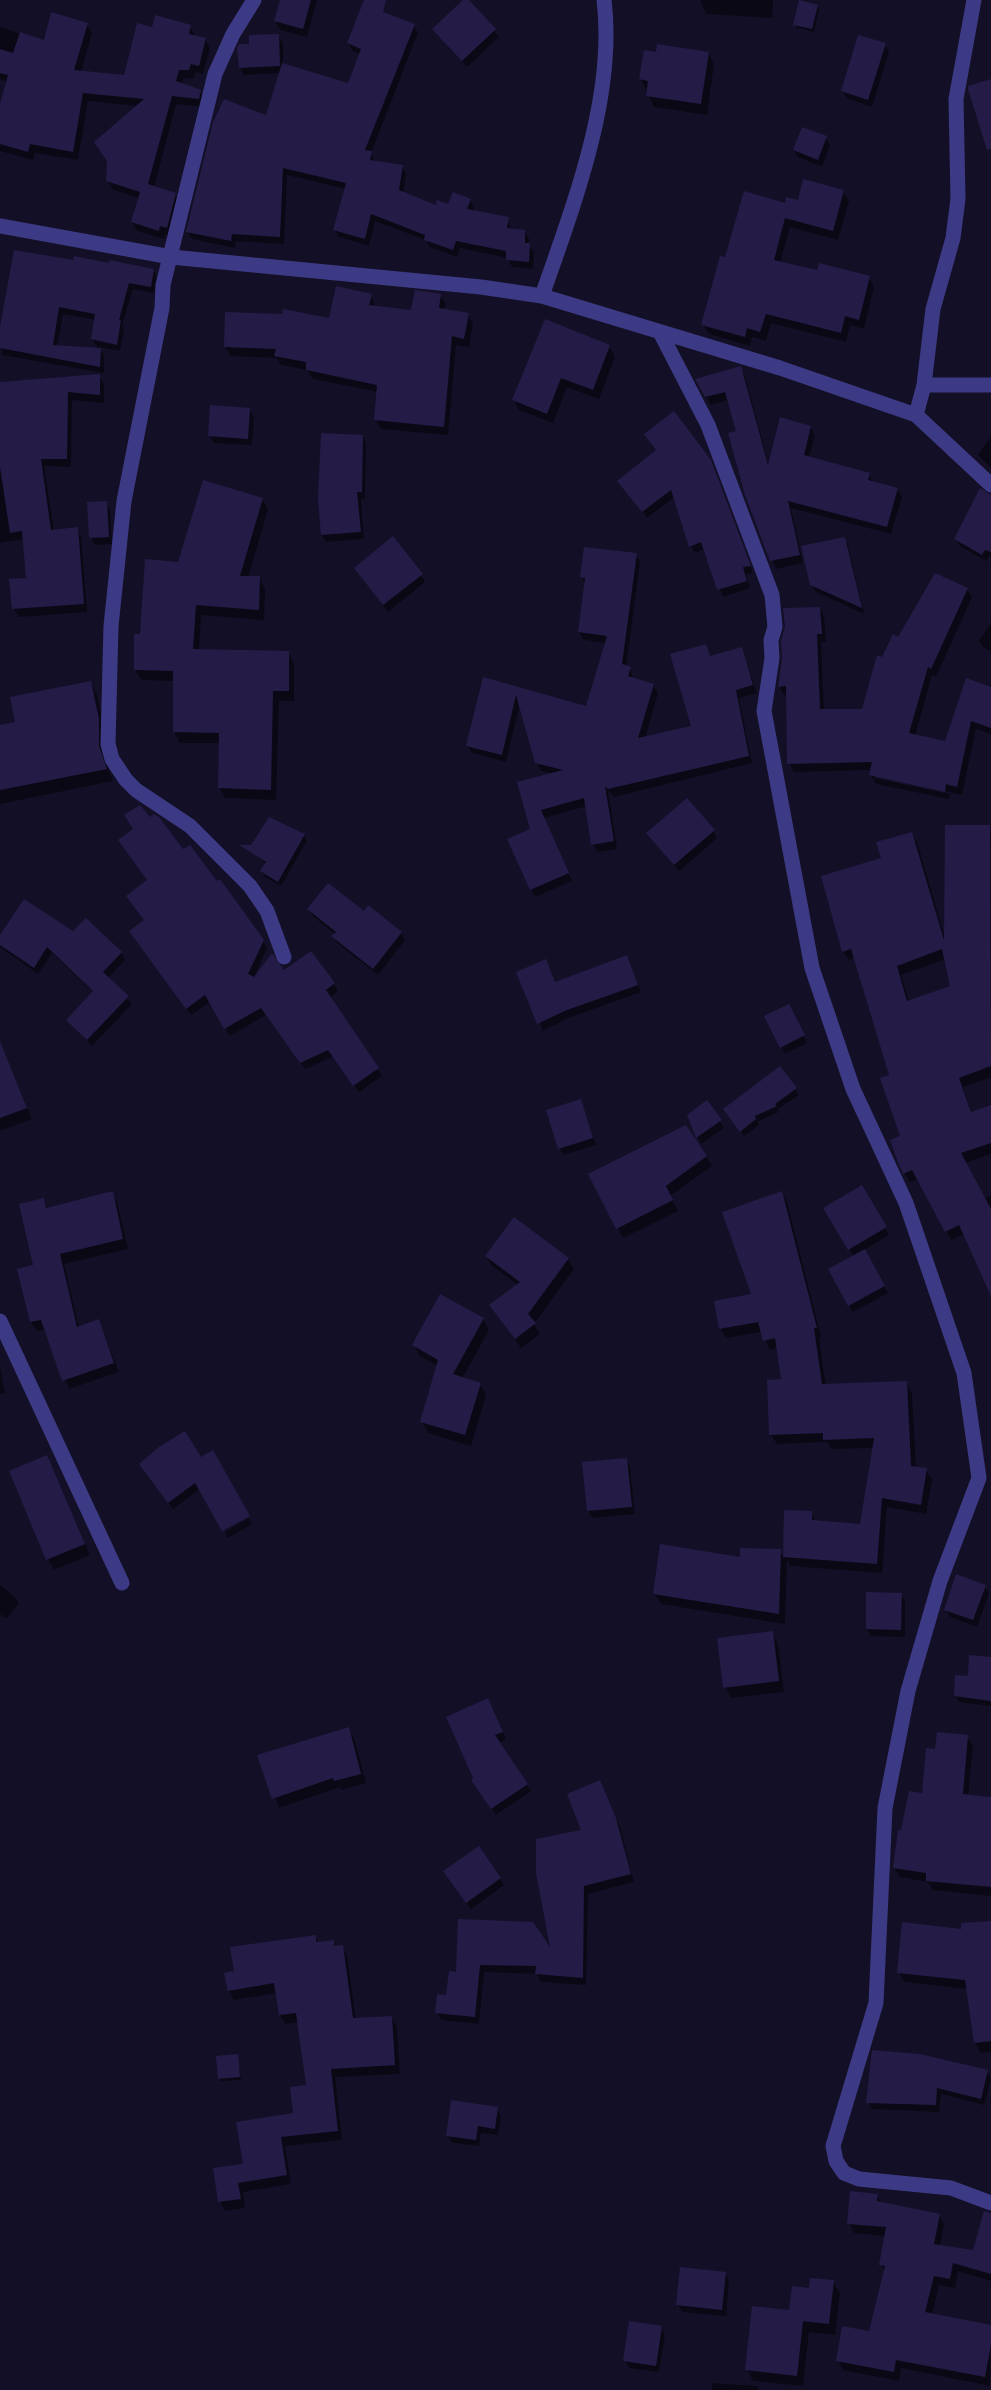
<!DOCTYPE html>
<html>
<head>
<meta charset="utf-8">
<style>
  body { margin:0 }
  canvas { display:block; background:#130f26 }
</style>
</head>
<body>
<canvas width="991" height="2390"></canvas>
<script>
const context = document.querySelector('canvas').getContext('2d');
context.lineJoin = 'round';
function fillPath(path, color) {
  context.fillStyle = color;
  context.fill(path, 'evenodd');
}
function trace(path, color, width, dash) {
  context.strokeStyle = color;
  context.lineWidth = width;
  context.lineCap = dash ? 'butt' : 'round';
  context.setLineDash(dash || []);
  context.stroke(path);
}
fillPath(new Path2D(`
  M281,0H317L307,37L280,30L275,21Z
  M465,0L499,37L467,67L434,29Z
  M700,0H773L772,18L706,14Z
  M817,6L819,9L814,32L797,28L795,25Z
  M87,24L92,33L81,72L125,76L153,29L190,26L195,37L205,39L210,48L203,74L196,72L194,78L183,79L182,84L200,91L205,100L204,107L176,104L154,188L175,194L180,203L172,236L165,235L164,239L137,231L132,222L140,198L113,190L107,180L138,106L88,101L78,160L35,153L33,160L0,151V109L7,82L0,79V27L45,42Z
  M414,26L418,33L371,153L375,162L402,166L406,174L403,194L437,207L470,200L474,207L473,212L508,219L511,230L524,231L529,239V245L534,252L533,269L512,267L508,258L460,248L457,257L429,247L426,240L375,221L369,246L339,237L335,230L346,189L287,175L284,244L236,241L235,248L192,239L188,232L267,117L281,73L244,75L240,68L251,45L278,36L283,43V65L349,85L361,54L353,51L348,43Z
  M885,45L889,52L872,107L847,98L842,91Z
  M657,53H708L714,64L707,115L654,107L641,79Z
  M826,138L830,145L822,167L798,157L794,150Z
  M843,192L849,201L838,240L790,227L780,263L818,272L869,277L874,287L864,329L850,325L846,342L771,323L766,341L752,337L750,346L709,334L703,325L726,259L786,205Z
  M75,262L153,270L157,277L154,293L133,289L122,325L124,329L120,351L99,347L104,356V373L2,355L0,335ZM63,314L96,320L92,339L98,349L57,347Z
  M371,295L375,307L412,312L440,295L446,304L444,310L468,315L473,324L469,347L456,345L448,435L381,429L376,420L378,392L313,379L307,370L281,365L277,358L231,356L225,347L331,320Z
  M609,346L615,357L599,399L567,387L553,423L519,410L514,400Z
  M740,368L745,376L769,466L810,427L815,435L809,458L869,474L873,483L897,489L902,497L891,534L791,508L803,563L776,569L746,494L738,432L729,400L711,405L697,380Z
  M99,376L104,384V403L72,400L71,467L44,466L54,531L77,528L81,536L87,612L19,617L14,609L11,581L28,579L25,539L0,543V383Z
  M249,409L254,417L252,445L214,443L210,436Z
  M362,436L366,443L365,499H361L364,539L326,542L322,535Z
  M991,436V468L978,455Z
  M657,451L714,469L753,573L746,574L750,588L723,597L705,549L695,553L691,546L674,497L647,518L624,488Z
  M991,496V557L989,556L986,561L960,546L956,539Z
  M262,499L268,509L248,578H259L265,589L264,620L201,615L199,651L288,652L294,663V701H279L276,800L225,798L219,788L220,743H180L174,732V681L142,680L135,670L141,636L179,563Z
  M89,503H106L110,510L112,544L95,545L91,538Z
  M844,538L848,545L864,614L816,592L811,584Z
  M636,554L640,562L626,667L630,668L633,679L653,685L658,693L645,739L693,727L705,645L711,658L742,649L757,693L739,698L752,763L614,797L608,790L617,849L597,852L593,844L587,806L544,818L572,881L535,897L531,889V830L555,774L541,771L537,763L520,703L506,762L472,753L467,745L484,679L587,708L606,643L584,640L579,632L585,584L582,577Z
  M356,568L421,575L425,582L388,612Z
  M967,589L972,597L936,677L932,675L915,736L946,742L991,688V734L976,729L962,795L875,775V778L950,794L949,799L876,784L871,775L872,770L794,772L789,763L787,695H784L779,686L820,608L824,617L826,642H821L824,711L863,710L883,658L899,638Z
  M991,623V651L983,647L979,641Z
  M90,682L97,695L105,733V760L113,781L0,804V727L17,723Z
  M989,827L991,831V1077L963,1087L972,1113L991,1107V1154L965,1163L984,1199L991,1195V1287L964,1234L951,1240L918,1179L910,1182L904,1173L902,1137L891,1076L855,958L849,960L843,951L883,859L911,833L917,842L945,938ZM945,959L952,987L909,1002L901,975Z
  M713,830L717,838L679,871L648,833Z
  M304,835L307,841L281,886L265,877L262,871L266,864L250,851Z
  M183,852L263,940L267,948L255,975L284,973L334,984L338,991L330,998L382,1076L359,1092L334,1056L305,1069L266,1015L230,1036L210,1002L191,1015L131,932L145,921Z
  M368,907L401,933L405,940L378,975L337,943L333,936L335,934L313,916L309,909L364,913Z
  M73,933L121,953L125,960L108,978L132,1004L92,1046L68,1020L94,993L52,953L38,974L0,947V938Z
  M627,957L641,992L571,1017L543,1031L518,972L546,961L556,983Z
  M792,1013L807,1043L785,1054L781,1047Z
  M4,1051L32,1119L0,1131V1052Z
  M795,1089L799,1095L777,1110L779,1112L757,1122L759,1125L744,1136L728,1115Z
  M580,1101L596,1145L564,1155L559,1148Z
  M688,1116L720,1121L724,1128L701,1144Z
  M706,1156L712,1166L670,1196L678,1211L623,1238L590,1175Z
  M861,1187L889,1235L864,1250L888,1293L853,1312L830,1270L854,1257L825,1209Z
  M112,1193L117,1202L128,1249L64,1264L79,1328L99,1321L119,1372L69,1389L46,1329L37,1331L31,1322L34,1266L43,1200L48,1209Z
  M782,1193L787,1202L821,1337L819,1338L826,1386L907,1383L912,1393L916,1468L926,1470L932,1480L926,1514L887,1507L882,1573L790,1566L787,1560L785,1624L661,1604L654,1593L741,1558L780,1551L784,1558L786,1512L811,1513L816,1522L861,1525L873,1448L831,1449L827,1442L777,1444L771,1435L783,1380L778,1348L770,1350L762,1332L726,1338L720,1328L753,1295Z
  M514,1219L568,1259L574,1269L534,1324L540,1334L521,1348L491,1306L518,1285L492,1266L486,1256Z
  M483,1319L489,1330L462,1379L480,1384L486,1395L471,1446L428,1433L422,1422L438,1366L420,1356L414,1345Z
  M0,1367L5,1393L0,1394Z
  M185,1433L200,1489L173,1509L145,1471Z
  M47,1456L90,1555L54,1570L48,1559Z
  M626,1460L630,1467L635,1514L592,1518L588,1511Z
  M249,1518L252,1524L228,1538L225,1532Z
  M0,1585L14,1596L19,1603L6,1619L0,1614Z
  M984,1586L989,1593L977,1627L950,1617L946,1610Z
  M901,1594L905,1601V1637L871,1636L867,1629Z
  M772,1633L778,1644L784,1692L731,1698L725,1687Z
  M991,1658V1706L959,1702L955,1695L969,1677Z
  M492,1707L506,1739L498,1743L531,1791L496,1815L477,1787Z
  M348,1729L354,1738L366,1783L341,1790L340,1787L279,1808L259,1756Z
  M967,1737L973,1746L968,1796L991,1799V1896L933,1890L928,1882L900,1877L894,1868L903,1832L923,1795L937,1750Z
  M600,1782L620,1827L634,1882L588,1894L586,1985L541,1982L537,1974L484,1972L479,2024L441,2020L437,2012L448,1997L457,1974L459,1921L553,1953L583,1832Z
  M449,1878H500L504,1885L471,1909Z
  M991,1922V2052L981,2053L975,2043L968,1989L904,1982L899,1972L963,1930Z
  M315,1936L319,1944L333,1942L336,1947L342,1946L347,1956L356,2020L392,2018L397,2027L400,2074L335,2077L342,2140L285,2146L291,2184L243,2192L245,2208L225,2211L220,2202L245,2165L295,2114L308,2086L299,2022L285,2024L280,2015L277,1993L234,2000L229,1991L226,1974L236,1973Z
  M237,2056L241,2080L221,2081L219,2078Z
  M987,2072L991,2079L984,2105L941,2094L939,2112L872,2109L868,2102Z
  M497,2109L501,2116L498,2135L481,2133L479,2146L452,2143L447,2135Z
  M877,2195L881,2203L939,2215L944,2224L940,2246L974,2252L991,2229V2281L958,2271L955,2288L939,2285L932,2315L991,2327L990,2386L901,2368L899,2381L843,2370L838,2361L870,2333L885,2272L881,2265L886,2236L854,2233L849,2223Z
  M725,2273L729,2280L726,2316L682,2312L678,2305Z
  M833,2282L840,2293L835,2335L809,2332L803,2386L753,2381L747,2369L791,2312L810,2290Z
  M661,2328L665,2335L659,2372L629,2368L625,2360Z
  M712,2383L757,2386L759,2390H712Z`), '#0007');
fillPath(new Path2D(`
  M280,0H311L303,29L274,21Z
  M364,0H386L383,12L415,24L365,150L372,151L370,160L403,165L399,190L436,205L437,200L448,204L453,192L471,199L467,209L509,217L507,228L525,230V243H530L529,262L506,260V251L456,241L453,250L424,240L425,235L371,214L365,239L333,230L346,183L283,168L280,237L232,234L231,241L186,232L213,122L224,99L266,115L282,63L348,83L361,49L347,43Z
  M463,0H469L496,29L462,61L432,29Z
  M799,0L818,5L812,29L793,25Z
  M51,12L88,23L74,70L124,75L137,23L152,27L155,15L191,25L189,34L206,38L199,66L191,64L189,70H179L176,81L201,90L199,99L172,96L148,184L176,193L167,228L160,226L159,231L131,222L140,192L106,181L107,161L94,142L144,99L83,93L73,152L30,144L28,152L0,144V104L8,75L0,73V49L13,53L20,32L44,40Z
  M279,34L280,66L239,68L237,48L239,44H249V35Z
  M858,35L886,43L868,100L841,91Z
  M657,44L709,52L701,104L646,96L648,81L639,79L644,50L656,52Z
  M991,79V149L987,150L968,89V86Z
  M802,127L827,136L818,160L793,150Z
  M803,179L844,190L833,231L785,218L774,260L817,270L819,263L870,276L859,320L845,316L841,333L766,314L760,332L747,328L745,337L701,325L720,256L725,257L744,191L785,203L786,197L798,200Z
  M14,250L73,260L74,256L109,263V260L154,269L151,287L129,283L119,320H121L117,345L91,339L95,314L59,307L53,345L101,348L100,367L0,348V327Z
  M336,286L372,294L369,305L411,310L415,290L441,294L439,308L469,313L464,339L452,336L444,427L374,420L377,385L306,370V362L274,356L276,349L224,347L225,312L282,314L283,309L329,318Z
  M545,319L610,345L593,390L561,378L547,414L512,400Z
  M741,366L768,465L780,417L811,426L804,455L870,473L868,480L898,488L887,527L788,501L800,555L770,561L745,495L728,433L736,431L725,392L705,397L695,379Z
  M100,374V395L68,392L67,459H41L51,530L78,527L84,604L12,609L9,579L26,578L22,531L10,533L0,467V382Z
  M210,405L250,408L248,439L208,436Z
  M674,411L711,460L751,566L743,567L747,581L717,590L701,542L689,547L671,490L642,512L617,481L656,450L644,434Z
  M321,433L363,435L362,492H357L361,532L321,535L318,499Z
  M203,480L263,498L240,576H260L259,610L196,605L193,649L289,651V691H273L271,790L218,788L219,733L173,732V671L134,670V634H140L145,559L178,562Z
  M980,488L991,495V552L985,550L982,555L954,539Z
  M107,501L109,537L89,538L87,502Z
  M393,536L423,574L383,605L354,568Z
  M845,537L862,608L810,585L801,546Z
  M584,547L637,553L622,664L631,667L628,676L654,684L638,738L691,726L670,654L706,644L710,656L742,647L753,685L736,690L749,756L608,789L605,786L614,841L591,845L584,798L541,810L569,873L530,890L507,839L530,829L517,782L563,770L535,763L516,695L502,755L466,746L483,677L586,706L607,636L578,632L585,578L580,577Z
  M935,573L968,588L931,669L928,667L909,733L945,741L966,678L991,687V728L971,721L957,787L946,784L945,792L869,775L872,762L787,764L786,686L778,687L782,659L781,641L785,627L783,608L820,607L822,634H817L820,709H862L877,655L882,657L893,634L898,637Z
  M91,681L99,719V746L107,769L0,790V725L15,722L10,697Z
  M687,798L715,830L674,865L646,833Z
  M140,805L150,817L154,814L159,817L183,849L190,845L217,881L220,879L264,940L248,974L254,977L272,953L284,970L311,951L335,983L326,990L379,1068L353,1086L328,1050L300,1063L261,1008L224,1029L205,995L186,1009L129,931L144,920L126,896L147,880L118,840L133,829L124,815Z
  M269,817L305,834L278,882L260,871L266,862L239,845H251Z
  M945,825H990L991,1066L959,1078L971,1112L991,1105V1143L961,1153L991,1209V1296L959,1225L945,1232L912,1170L903,1174L899,1165L890,1140L900,1136L880,1078L889,1075L851,949L842,952L821,876L881,858L876,842L912,832L944,940ZM942,949L950,986L907,1001L897,966Z
  M328,883L364,911L368,905L402,932L373,969L331,936L336,932L307,909Z
  M24,899L73,931L86,918L122,952L103,972L129,996L87,1040L66,1020L93,991L47,947L34,968L0,945V935Z
  M627,955L638,985L567,1010L537,1024L516,972L546,959L555,982Z
  M789,1004L805,1035L780,1048L764,1016Z
  M0,1041L27,1108L0,1118Z
  M780,1066L797,1088L775,1104L777,1106L755,1116L756,1119L740,1132L723,1109Z
  M581,1099L593,1138L558,1149L546,1110Z
  M707,1100L722,1120L696,1138L687,1115Z
  M686,1125L707,1156L666,1186L673,1200L616,1229L588,1174Z
  M862,1185L887,1227L848,1250L823,1208Z
  M113,1191L123,1239L60,1254L77,1327L99,1319L114,1363L62,1381L41,1320L30,1322L17,1269L33,1265L19,1204L44,1198L46,1208Z
  M782,1191L817,1328H814L822,1384L907,1381L911,1466L927,1468L921,1505L882,1498L877,1564L783,1557L784,1510L812,1511V1520L860,1524L874,1438L823,1440V1433L769,1435L767,1380L781,1379L775,1338L763,1341L758,1322L719,1329L714,1301L751,1294L722,1212Z
  M514,1217L569,1258L528,1314L536,1323L515,1339L489,1305L520,1282L485,1256Z
  M865,1249L885,1286L848,1306L828,1269Z
  M440,1294L484,1318L453,1374L481,1383L465,1435L420,1422L438,1360L412,1345Z
  M185,1431L201,1457L213,1450L250,1516L222,1531L195,1483L168,1503L139,1464L159,1447Z
  M47,1455L85,1544L46,1560L9,1471Z
  M627,1458L632,1507L587,1511L582,1462Z
  M660,1544L740,1557V1548L781,1549L779,1614L653,1594Z
  M956,1574L986,1585L973,1620L944,1610Z
  M866,1592L902,1593L901,1630L866,1629Z
  M773,1631L779,1681L723,1688L717,1638Z
  M969,1655L991,1657V1701L954,1696L955,1675L968,1676Z
  M488,1698L503,1732L495,1735L528,1784L491,1809L471,1780L473,1778L446,1717Z
  M349,1727L361,1774L334,1781L333,1778L272,1799L257,1755Z
  M937,1732L968,1735L963,1794L991,1797V1887L926,1881V1873L893,1868L898,1830H901L909,1791L922,1793L926,1748L935,1749Z
  M600,1780L616,1818L631,1874L584,1886L583,1978L535,1974L536,1966L480,1965L475,2017L435,2013L437,1994L446,1995L449,1971L456,1972L458,1919L533,1922L550,1947L536,1873V1839L581,1830L567,1794Z
  M479,1846L501,1878L466,1903L443,1871Z
  M991,1921V2041L974,2043L965,1980L897,1973L902,1922L961,1929V1923Z
  M316,1935V1942L334,1940V1946L343,1945L353,2018L392,2016L395,2065L331,2069L338,2131L281,2137L287,2175L238,2183L241,2199L218,2202L213,2168L243,2164L236,2122L293,2113L290,2087L306,2085L296,2013L279,2015L274,1983L228,1991L224,1973L234,1971L230,1947Z
  M872,2050L920,2054L988,2070L981,2099L937,2088L936,2105L866,2103Z
  M238,2054L240,2077L218,2079L216,2056Z
  M451,2100L498,2107L495,2129L478,2126L476,2140L446,2136Z
  M850,2191L878,2194L877,2201L940,2214L934,2244L973,2250L984,2211L991,2213V2274L953,2263L950,2279L934,2276L925,2312L991,2325V2344L985,2377L896,2360L894,2372L836,2361L842,2326L869,2331L885,2266L879,2265L886,2227L847,2224Z
  M680,2267L726,2272L722,2310L676,2305Z
  M810,2278L834,2280L829,2324L803,2321L797,2376L745,2370L752,2306L789,2310L792,2286L809,2288Z
  M629,2321L662,2326L656,2366L623,2361Z`), '#241b47');
trace(new Path2D(`
  M254,0L233,34L215,74L163,285L162,308L124,501L111,626L108,744L112,759L126,780L136,790L190,826L250,886L267,911L284,957
  M0,226L171,257L481,287L542,296L780,368L916,415L991,485
  M542,296C573,206 616,97 604,0
  M661,334L708,425L772,595L775,627L771,640L772,658L764,711L812,968L853,1089L906,1203L964,1373L979,1478L940,1581L908,1691L885,1808L876,2003L833,2146L836,2161L844,2173L859,2179L951,2188L991,2203
  M924,385H991
  M916,415L924,385L933,309L953,238L958,199L956,99L974,0
  M0,1321L122,1583`), '#3d3a85', 15);
</script>
</body>
</html>
